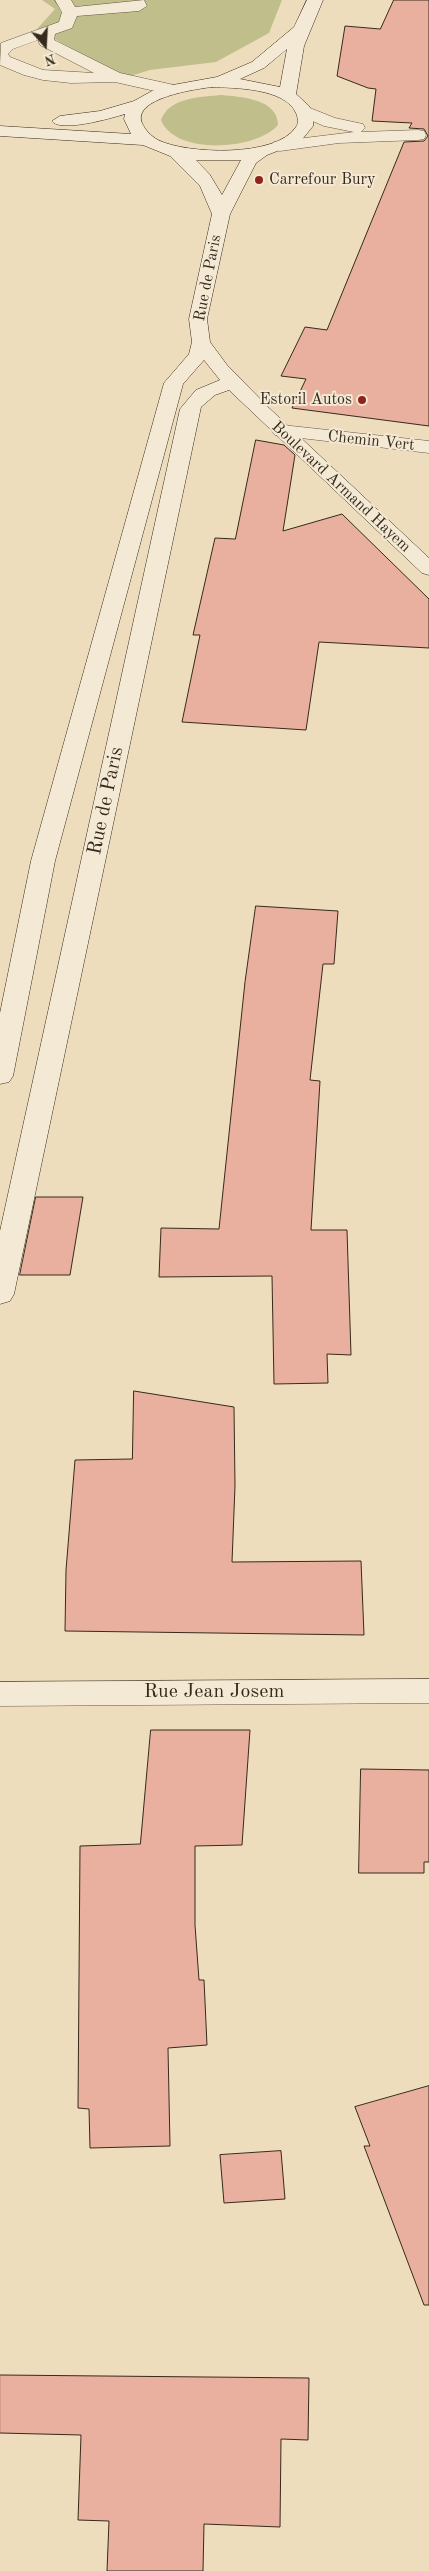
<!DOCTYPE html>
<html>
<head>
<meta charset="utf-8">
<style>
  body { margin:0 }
  #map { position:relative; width:429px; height:2571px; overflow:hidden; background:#eeddbd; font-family:"Old Standard TT",serif }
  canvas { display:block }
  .north { position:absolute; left:20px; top:20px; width:50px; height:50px; -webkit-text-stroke:4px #f4e9d4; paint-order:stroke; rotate:161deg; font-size:14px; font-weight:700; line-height:20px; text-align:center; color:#362a1b }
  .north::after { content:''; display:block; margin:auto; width:18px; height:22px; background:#362a1b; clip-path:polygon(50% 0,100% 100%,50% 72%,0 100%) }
</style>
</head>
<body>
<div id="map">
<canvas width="429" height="2571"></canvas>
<div class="north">N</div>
</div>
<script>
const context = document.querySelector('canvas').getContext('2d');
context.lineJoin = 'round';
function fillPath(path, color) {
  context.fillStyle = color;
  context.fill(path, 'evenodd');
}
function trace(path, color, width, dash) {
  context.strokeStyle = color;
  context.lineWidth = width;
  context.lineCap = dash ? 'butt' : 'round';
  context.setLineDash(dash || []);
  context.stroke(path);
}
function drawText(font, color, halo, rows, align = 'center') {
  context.font = font + ' "Old Standard TT",serif';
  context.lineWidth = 4;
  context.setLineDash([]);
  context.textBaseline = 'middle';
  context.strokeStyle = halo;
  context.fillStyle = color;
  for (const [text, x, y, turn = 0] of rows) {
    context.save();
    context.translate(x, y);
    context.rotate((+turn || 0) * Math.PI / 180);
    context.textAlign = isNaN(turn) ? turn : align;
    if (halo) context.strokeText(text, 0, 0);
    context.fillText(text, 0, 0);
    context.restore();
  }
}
fillPath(new Path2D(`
  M42,0H282L269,33L216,62L150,70L124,78L37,29L55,9Z
  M222,95C242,97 278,99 278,125C257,150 175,156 161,120C169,97 201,97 222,95Z`), '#c0bf8c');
const building = new Path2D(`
  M394,0H429V426L292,408L306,379L281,376L305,327L327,330L404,142L424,141L428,136L424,129L409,128L412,123L372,121L376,89L368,88L337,76L345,26L380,29Z
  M256,440L284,445L295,455L283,531L342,514L429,599V648L319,642L306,730L182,722L200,635H193L215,538L235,539Z
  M256,906L338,911L334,964H323L310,1080L320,1081L311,1230H347L351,1355L327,1354L328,1383L274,1384L272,1276L159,1277L161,1228L219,1229L245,982Z
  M36,1197H83L70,1275H20Z
  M134,1391L234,1407L235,1486L232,1562L361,1561L364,1635L65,1631L66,1570L75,1460L132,1459Z
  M151,1730H250L242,1845L195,1846V1925L199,1980H204L207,2045L168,2048L170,2146L90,2148L89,2109L78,2108L80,1846L140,1844Z
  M361,1769L429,1770V1862H424V1873H359Z
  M429,2086V2305H424L364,2146H370L355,2107Z
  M281,2151L285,2199L224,2203L220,2155Z
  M0,2375L309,2378L308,2440L281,2439L280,2527L204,2524L203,2571H107L109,2521L78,2520L81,2435L0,2433Z`);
fillPath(building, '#e9af9f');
trace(building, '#362a1b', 1);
const service = new Path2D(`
  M55,0H71L75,7L144,0L147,6L139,11L77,16L72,28L55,34L54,40L120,73L174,85L176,89L174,93L168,94L115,82L71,83L43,80L24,75L0,65L1,43L59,22L62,12ZM38,40L40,45L94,73L43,70L10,57L8,54L13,49Z`);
const minor = new Path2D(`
  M282,425L429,441V453L275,435L272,431L275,427Z
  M429,1679V1703L0,1706V1682Z`);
const tertiary = new Path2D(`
  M305,106L335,118L363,124L365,128L361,132L418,130L424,131L426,135L424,139L418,140L339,143L280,151L274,150L271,146L274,142L280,141L354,132L324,126L299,115L297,111L299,107Z`);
const secondary = new Path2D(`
  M307,0H323L304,46L296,94L309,106L314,116L313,126L300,142L267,155L256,163L230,214L207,319L210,342L227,365L269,408L429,558V575L422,573L229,390L215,395L201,407L14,1294L10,1301L0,1304V1231L180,409L196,390L220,380L204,360L183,384L55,861L13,1076L9,1082L0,1084V1013L31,861L164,383L189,354L192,342L189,319L212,214L200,186L170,156L143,145L0,136V126L131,134L124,119L125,114C112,118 60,133 52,121L60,116L100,111L134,101L152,91L167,86L217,77L252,62L294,27ZM287,49L280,87L240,79L264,68ZM212,87C235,88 285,88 296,113C298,118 299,123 296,127C276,158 186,154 158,140C151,136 145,130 142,123C132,98 196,89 212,87ZM196,160H241L222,195L210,175Z`);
trace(service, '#645744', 1);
trace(minor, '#645744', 1);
trace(tertiary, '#645744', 1);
trace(secondary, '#362a1b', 1);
fillPath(service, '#f4e9d4');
fillPath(minor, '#f4e9d4');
fillPath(tertiary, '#f4e9d4');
fillPath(secondary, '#f4e9d4');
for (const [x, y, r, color] of [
  [259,180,5,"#8f2418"],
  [362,400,5,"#8f2418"]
]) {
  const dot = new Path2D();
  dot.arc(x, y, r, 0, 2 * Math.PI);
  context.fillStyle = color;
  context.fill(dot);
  trace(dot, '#f4e9d4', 2);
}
drawText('16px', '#362a1b', '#f4e9d4', [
  ["Carrefour Bury",269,180],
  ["Estoril Autos",352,400,"right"]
], 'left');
drawText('16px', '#362a1b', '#f4e9d4', [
  ["Rue de Paris",208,278,-79],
  ["Chemin Vert",371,441,6],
  ["Boulevard Armand Hayem",341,487,43]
]);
drawText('20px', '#362a1b', '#f4e9d4', [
  ["Rue de Paris",106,801,-78],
  ["Rue Jean Josem",214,1692]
]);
</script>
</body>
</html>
